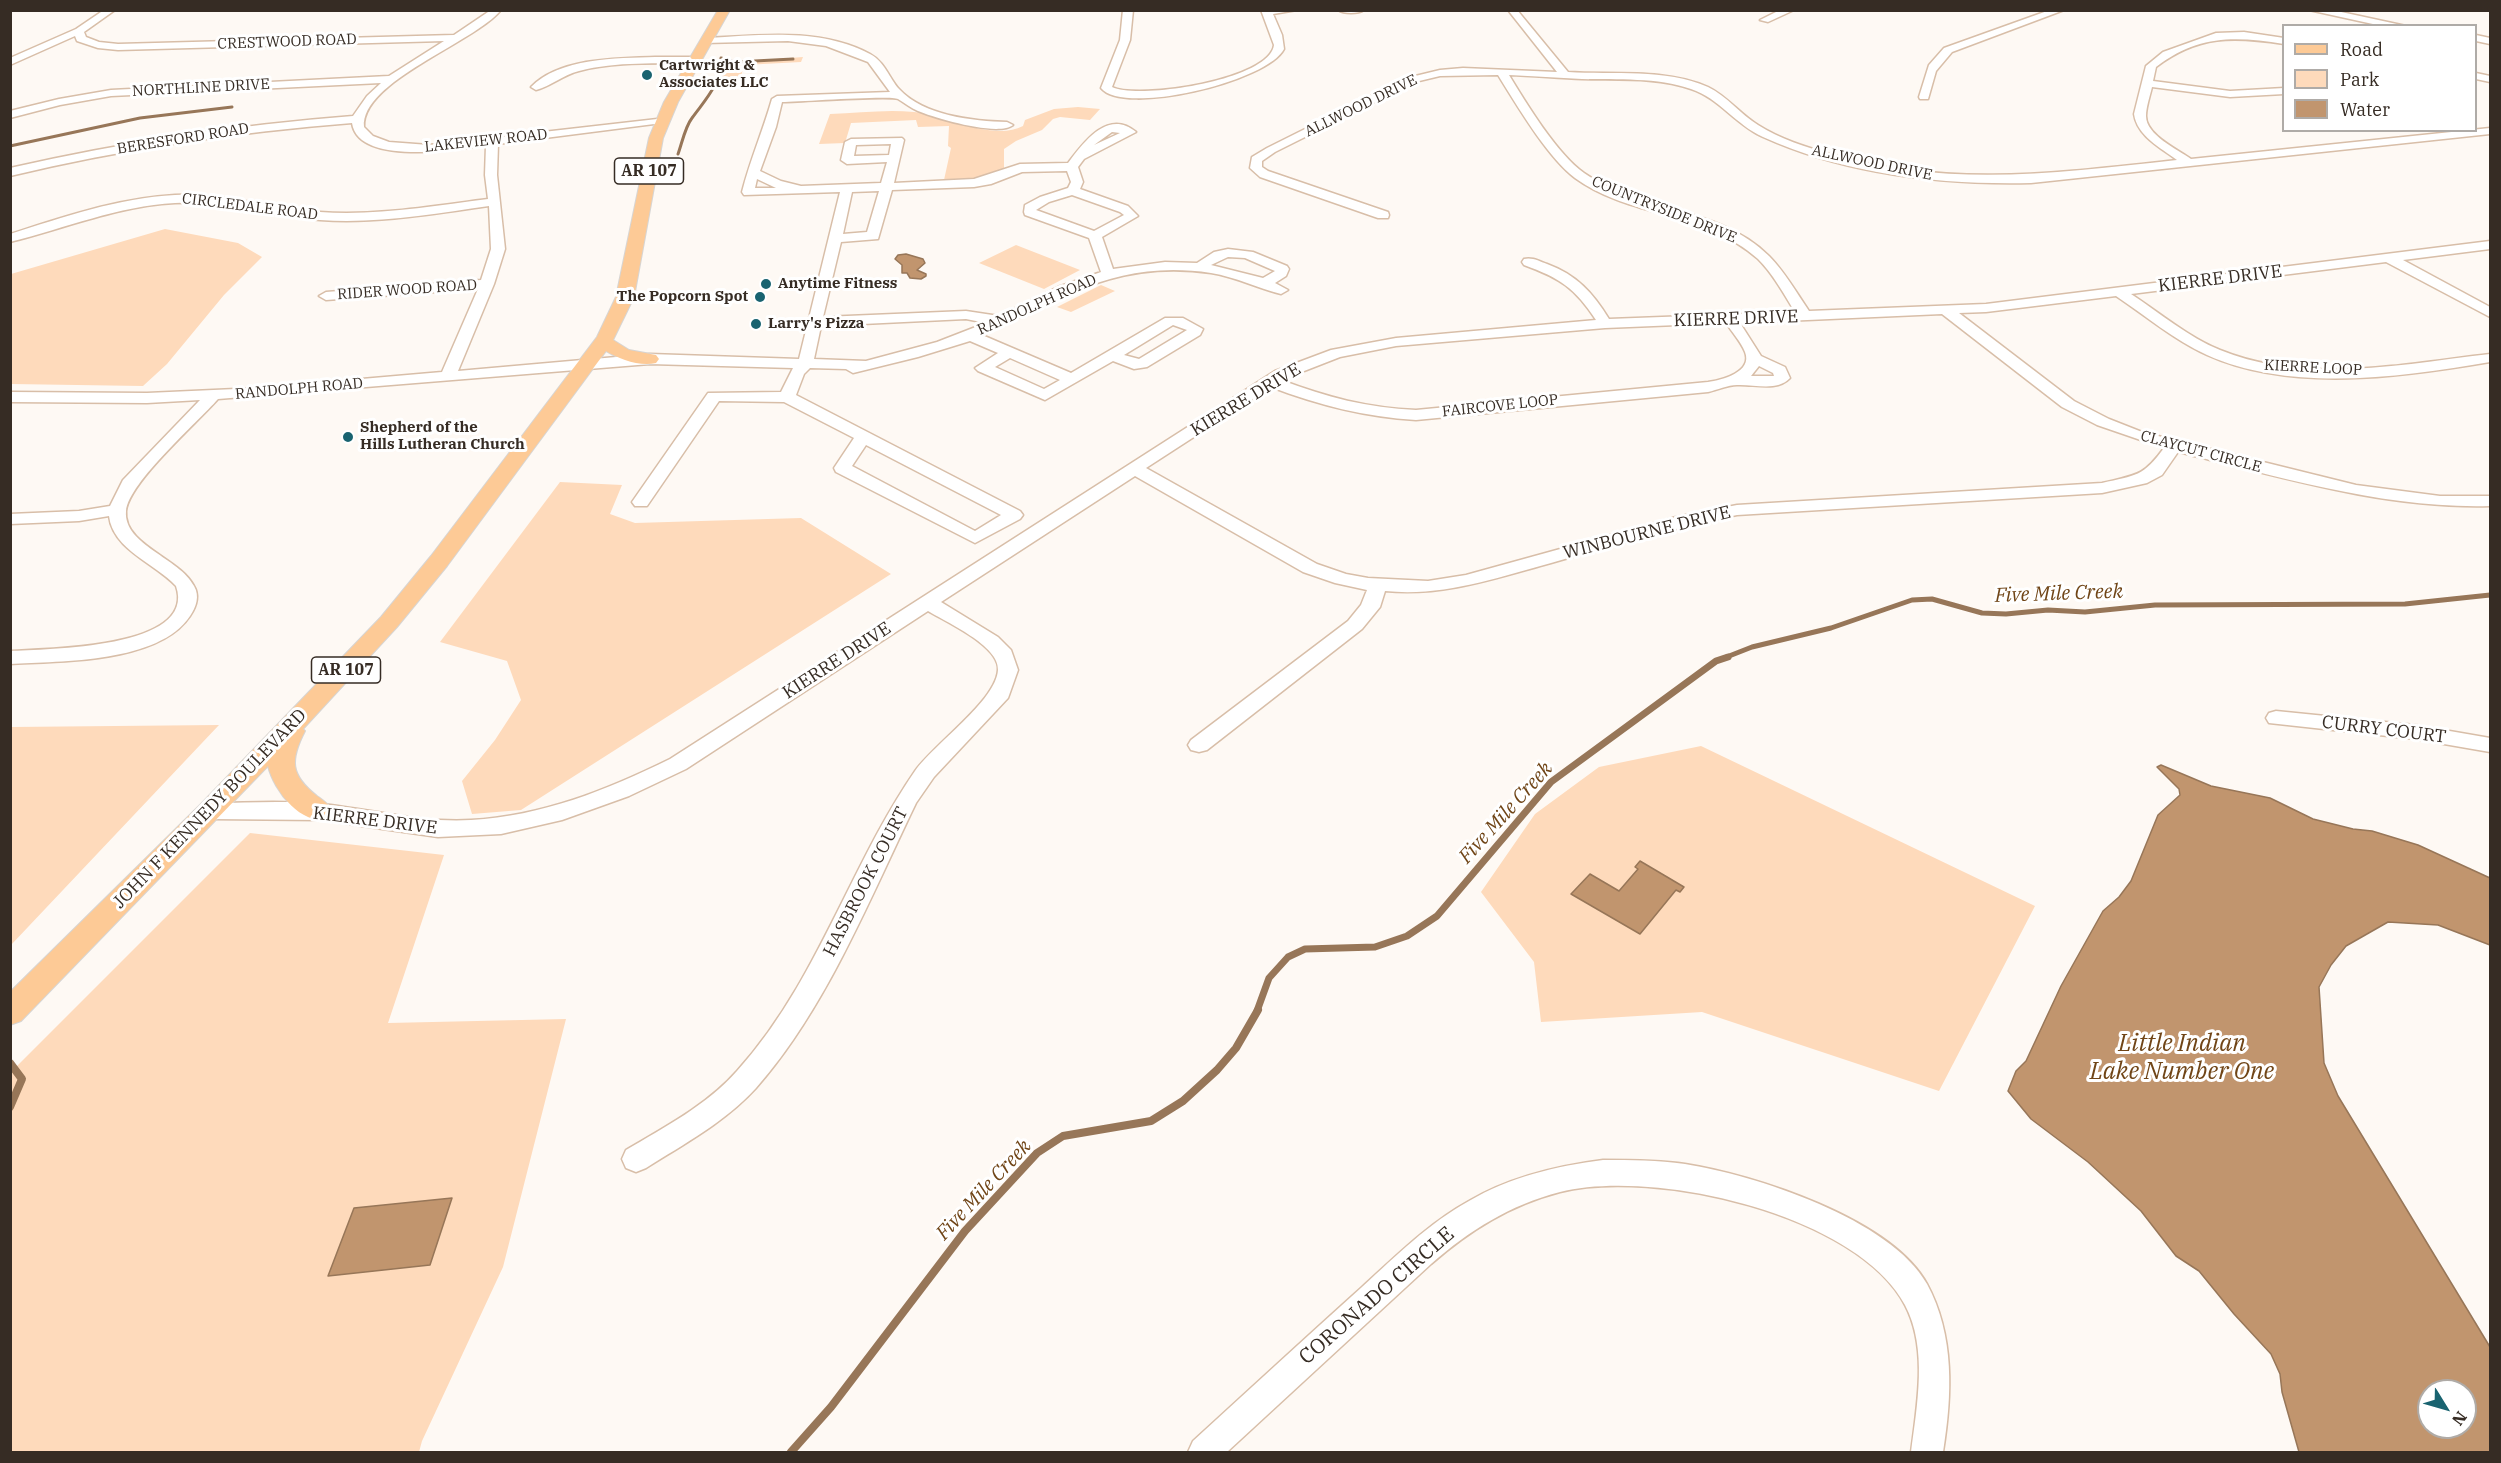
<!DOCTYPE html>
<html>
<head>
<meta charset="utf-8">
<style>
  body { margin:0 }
  #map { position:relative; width:2501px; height:1463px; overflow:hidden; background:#fef9f4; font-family:"IBM Plex Serif",serif }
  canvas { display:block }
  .frame { position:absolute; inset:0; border:12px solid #362c24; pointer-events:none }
  .legend { position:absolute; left:2282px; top:24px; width:195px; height:108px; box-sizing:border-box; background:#fff; border:2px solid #afaba7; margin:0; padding:8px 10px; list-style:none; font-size:18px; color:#362c24 }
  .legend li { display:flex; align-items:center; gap:12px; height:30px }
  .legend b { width:30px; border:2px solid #afaba7 }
  .north { position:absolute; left:2417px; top:1379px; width:60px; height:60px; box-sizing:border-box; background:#fff; border:2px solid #afaba7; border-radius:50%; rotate:127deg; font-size:16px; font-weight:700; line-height:24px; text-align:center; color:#362c24 }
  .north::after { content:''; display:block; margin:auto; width:21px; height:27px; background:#196370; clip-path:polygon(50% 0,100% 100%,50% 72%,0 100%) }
</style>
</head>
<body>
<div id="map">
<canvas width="2501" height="1463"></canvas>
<div class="frame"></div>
<ul class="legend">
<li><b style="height:8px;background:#fdca96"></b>Road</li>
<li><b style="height:16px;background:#fedabb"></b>Park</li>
<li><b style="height:16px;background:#c1956e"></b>Water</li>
</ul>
<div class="north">N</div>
</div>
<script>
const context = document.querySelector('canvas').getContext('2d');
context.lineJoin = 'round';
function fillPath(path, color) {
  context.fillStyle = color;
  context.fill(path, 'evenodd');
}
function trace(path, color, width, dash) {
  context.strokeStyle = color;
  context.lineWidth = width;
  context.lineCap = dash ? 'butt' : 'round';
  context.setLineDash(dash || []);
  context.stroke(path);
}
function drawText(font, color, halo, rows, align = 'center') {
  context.font = font + ' "IBM Plex Serif",serif';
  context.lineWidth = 6;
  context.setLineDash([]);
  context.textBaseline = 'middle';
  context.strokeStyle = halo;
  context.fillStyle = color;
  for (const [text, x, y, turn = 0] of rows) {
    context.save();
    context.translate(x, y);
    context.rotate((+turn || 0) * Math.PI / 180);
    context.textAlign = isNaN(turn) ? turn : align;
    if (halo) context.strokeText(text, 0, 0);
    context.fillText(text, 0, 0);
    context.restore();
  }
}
fillPath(new Path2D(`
  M803,57L801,62L744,65L740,80L718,82L723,63Z
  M1078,107L1100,109L1090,120L1060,117L1053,119L1042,130L1016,141L1004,149V170L979,179L944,180L951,148L948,146L949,126L918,127L916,120L851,123L845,143L819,144L830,114C858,113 887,109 914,112C946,115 993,142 1023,126L1025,120L1054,109Z
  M165,229L238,243L262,257L224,295L167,364L143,386L11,384V274Z
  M1016,245L1080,270L1044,289L979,263Z
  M1101,285L1115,291L1071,312L1057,307Z
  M560,482L622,485L610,514L635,523L801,518L891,574L521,810L472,814L462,781L495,740L521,700L507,661L440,642Z
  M219,725L11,945V727Z
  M1701,746L2035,906L1939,1091L1702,1012L1541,1022L1534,962L1481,892L1535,814L1599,767Z
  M250,833L444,855L388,1023L566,1019L503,1267L422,1441L419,1452H11V1072Z`), '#fedabb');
const water = new Path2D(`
  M906,254L923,259L925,263L917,270L926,274V276L921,279L910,278L907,273H902V265L895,259L898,255Z
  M2161,765L2211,786L2270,798L2313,819L2353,829L2372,831L2418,845L2490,878V945L2438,925L2388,922L2346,946L2331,965L2319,987L2324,1063L2338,1096L2490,1347V1452H2299L2282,1392L2280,1374L2271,1354L2234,1314L2199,1271L2176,1256L2141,1211L2088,1162L2031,1119L2008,1091L2016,1071L2026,1061L2061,986L2103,911L2119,897L2131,881L2158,815L2180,795L2179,789L2157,767ZM2429,1391H2465V1427H2429Z
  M1640,861L1684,887L1680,892L1676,890L1640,934L1571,894L1590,874L1619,891L1638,869L1635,867Z
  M452,1198L430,1265L328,1276L354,1208Z`);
fillPath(water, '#c1956e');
trace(water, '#977658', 1.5);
trace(new Path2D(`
  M721,58L735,62L793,59
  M10,146L140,118L232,107
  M678,154C682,143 685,127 692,118C708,96 719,87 721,58`), '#977658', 3);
trace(new Path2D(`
  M1724,658L1752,647L1831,628L1912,600L1932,599L1982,613L2006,614L2048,610L2085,612L2155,605L2405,604L2490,595`), '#977658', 5);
trace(new Path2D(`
  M1257,1011L1269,978L1288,957L1305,949L1375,947L1407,936L1437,916L1551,782L1716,661L1728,657`), '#977658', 7);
trace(new Path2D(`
  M10,1063L22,1079L10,1107
  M791,1452L831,1407L965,1231L1037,1153L1063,1136L1151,1121L1183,1101L1217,1070L1236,1048L1258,1010`), '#977658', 8);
const minor = new Path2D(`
  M104,10H115L84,32L86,37L99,42L118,44L454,35L491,10H501C474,43 361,81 364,127L373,136L389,142L429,145L666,118V122L662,123L498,144L497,175L505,249L494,284L458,371L650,354L799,359L840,192L744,195L742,192C750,160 763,131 772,99L777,96L890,92L868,62L826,46L788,41L704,43V39L708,38C762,35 821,28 870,54C885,62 889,78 899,89C924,116 973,121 1007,122L1013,125C998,137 935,118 918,111C911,108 905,103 898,99C889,95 799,102 782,102L776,127L760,171L781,181L801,186L881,183L887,162L847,164L841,160L845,142L851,139L902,138L904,140L894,183L974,179L1020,164L1068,163C1083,143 1108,108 1136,132L1084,159L1078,167L1083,182L1080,189L1128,206L1138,216L1102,237L1113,269L1165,262L1197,263L1214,252L1228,249L1253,252L1287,266L1289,269L1286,276L1275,283L1288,290L1281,294C1257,288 1236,277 1211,273C1118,259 1062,298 982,335L1071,373L1165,318H1183L1203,329L1200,335L1147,367L1134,369L1113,361L1045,400L978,371L975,368L998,353L970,341L918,357L853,373L846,369L810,368L804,374L796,395L1020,511L1023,515L1020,519L975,543L836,472L834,468L854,438L784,402L719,401L647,506H635L632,502L708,393L781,392L793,368L650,364L218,399C197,423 129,482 126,511C123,545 180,558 194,586C200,596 196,607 190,616C159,663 62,661 10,664V651C45,649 198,649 176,586C155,563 113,550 109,516L79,521L10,524V514L79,511L110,506L123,480L200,400L147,403L10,402V392L147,393L258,388L442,372L478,289L326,300L319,296L326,292L481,280L491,249L489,206C433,214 377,224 320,220C271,217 224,200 175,203C118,206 66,228 10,242V234C64,217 118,198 175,195C224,192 271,209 320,212C376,216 432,206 488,199L485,175L486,145C458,150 358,166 352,123C237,132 123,149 10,176V168C124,142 237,125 353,116L367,96L381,83L111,96L60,105L10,118V111L59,99L111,90L389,76L444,41L118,50L98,48L77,41L75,36L10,65V58L76,29ZM1112,132L1120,133L1094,145ZM891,144L889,155L854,156L856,145ZM1067,171L1071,182L1068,188L1040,197L1025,205L1024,212L1025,215L1089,238L1101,272L1058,287L999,316L966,311L823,317L841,242L878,239L892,190L974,187L991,184L1022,172ZM757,179L776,188H755ZM879,191L867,232L843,234L852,192ZM1072,195L1120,212L1124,215L1094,231L1036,210L1049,202ZM1228,257L1245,258L1275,271L1263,278L1211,265ZM966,319L986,323L937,342L866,361L814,359L821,326ZM1173,325L1187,330L1139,359L1124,355ZM1010,358L1060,380L1044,389L995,367ZM866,445L1001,515L975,531L852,466Z
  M1123,10H1133L1130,40L1112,87C1139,100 1270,80 1274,45L1261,10H1297L1273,14L1282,35L1284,49C1267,82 1123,116 1101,88L1120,40Z
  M1338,10H1364C1358,14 1344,14 1338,10Z
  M1508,10H1517L1568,72C1613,75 1665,68 1708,87C1727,96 1740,114 1758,125C1780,139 1806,147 1830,154C1949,188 2057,173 2177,160C2161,148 2137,136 2134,114L2146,66L2163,52L2216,33L2244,32L2284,38V44C2234,36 2198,35 2156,67L2153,81L2230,91L2284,88V94L2230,97L2152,87C2150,96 2146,107 2146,116C2146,135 2177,149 2191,159L2490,128V134L2031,183C1940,185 1847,175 1763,137C1736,125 1719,98 1691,89C1657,77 1618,80 1582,79C1558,78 1534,76 1509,75C1526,103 1557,154 1584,173C1640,212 1719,206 1769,256C1785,272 1796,292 1809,311L1986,304L2490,241V249L2403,260L2490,307V317L2386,262L2131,294C2160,313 2188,337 2220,350C2306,385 2402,364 2490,354V362C2403,377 2291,393 2207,355C2174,340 2146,316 2116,296L1986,312L1959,313L2074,401L2109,419L2142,432L2356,485L2440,496H2490V506C2384,509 2281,477 2178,452L2162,475L2147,483L2102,493L1737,515C1674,528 1613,545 1551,563C1496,578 1443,597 1385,591L1380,607L1362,629L1207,750L1199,752L1191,750L1188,745L1191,740L1348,621L1361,605L1367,590L1335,583L1303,572L1135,476L941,602L998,637L1011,650L1018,670L1008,698L934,777L916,803C870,898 826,1009 756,1088C725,1122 684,1144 646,1168L636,1172L626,1168L622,1159L626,1150C665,1127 707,1105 737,1071C817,983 849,867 915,771C934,744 996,701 998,670C1000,646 946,622 928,611L686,769L629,796L562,820L501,834L438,837L320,820L211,819L203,817L200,811L203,805L211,803C247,803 284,800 321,804C371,809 419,823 471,820C542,816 607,790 670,759L1275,371L1331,350L1396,338L1596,320C1575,288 1560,278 1524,265L1522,262L1524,259C1532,257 1539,261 1547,264C1577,275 1593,293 1609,319L1795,312C1784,294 1773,274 1758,259C1706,212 1630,218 1575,178C1548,158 1516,104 1498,75L1440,76L1415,82L1275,152L1262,161V167L1268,171L1388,212L1389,215L1388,218H1378L1260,177L1250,168L1252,157L1267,148L1407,78L1440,70L1463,68L1557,72ZM1942,314L2062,407L2097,425L2164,448C2143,477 2136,475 2102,483L1737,505L1676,517L1466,575L1428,581L1368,578L1346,574L1317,564L1146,468L1271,387C1318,405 1365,417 1416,420L1708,392C1717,390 1728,385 1737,385C1754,384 1777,392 1790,378L1785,367L1761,356L1740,323ZM1726,323C1732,332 1741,342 1745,352C1753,372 1722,380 1708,382L1416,410C1368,408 1326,397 1281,380L1340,357L1396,346L1605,328ZM1759,366L1773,373L1774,376H1751Z
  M1780,10H1794L1768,22L1760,20Z
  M2050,10H2064L1952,52L1936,71L1928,99H1920L1919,97L1929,65L1944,48Z
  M2309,10H2332L2406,26H2382Z
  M2476,35L2490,38V44L2476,41Z
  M655,57H696L701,60L696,63C657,64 617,61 579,71C563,75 551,86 536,90L531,87C559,58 617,58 655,57Z
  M2476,73L2490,76V82L2476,79Z
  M2276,711L2415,725L2490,738V752L2415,739L2269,723L2266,718L2269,713Z
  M1603,1160C1631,1160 1658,1160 1685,1164C1755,1175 1891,1219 1927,1284C1955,1336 1952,1396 1943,1452H1911C1917,1406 1928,1348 1905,1305C1857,1214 1653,1168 1560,1192C1510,1205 1470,1230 1431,1264L1227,1452H1188L1193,1441C1249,1390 1305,1338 1362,1287C1396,1256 1429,1223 1469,1201C1510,1177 1556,1166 1603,1160Z`);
const major = new Path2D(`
  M718,10H730L678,102L663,138L634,297L613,340L629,350L656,355L659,359L656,363C640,367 619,359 606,351L447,566L397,627L303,729L305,731C290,760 290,775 317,796C324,801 329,804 334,812L330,819C302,827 274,791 268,766L21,1021L10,1025V992L201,804L381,617L431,556L597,337L616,297L649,138L664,102Z`);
trace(minor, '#d8bea8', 3);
trace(major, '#d7d5d3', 2);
fillPath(minor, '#fff');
fillPath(major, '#fdca96');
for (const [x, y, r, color] of [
  [647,75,6,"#196370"],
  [766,284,6,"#196370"],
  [760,297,6,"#196370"],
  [756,324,6,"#196370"],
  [348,437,6,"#196370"]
]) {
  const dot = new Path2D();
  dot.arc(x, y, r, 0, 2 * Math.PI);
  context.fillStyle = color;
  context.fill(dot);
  trace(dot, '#fff', 2);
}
drawText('15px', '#362c24', '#fff', [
  ["CRESTWOOD ROAD",287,42,-2],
  ["NORTHLINE DRIVE",201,88,-3],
  ["ALLWOOD DRIVE",1361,106,-26],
  ["BERESFORD ROAD",183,139,-9],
  ["LAKEVIEW ROAD",486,141,-6],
  ["ALLWOOD DRIVE",1872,163,12],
  ["CIRCLEDALE ROAD",250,207,7],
  ["COUNTRYSIDE DRIVE",1664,210,22],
  ["RIDER WOOD ROAD",407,290,-4],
  ["RANDOLPH ROAD",1037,305,-24],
  ["KIERRE LOOP",2313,368,3],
  ["RANDOLPH ROAD",299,389,-5],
  ["FAIRCOVE LOOP",1500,406,-6],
  ["CLAYCUT CIRCLE",2201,452,15]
]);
drawText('bold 15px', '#362c24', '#fff', [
  ["Cartwright &",659,66],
  ["Associates LLC",659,83],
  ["Anytime Fitness",778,284],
  ["The Popcorn Spot",748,297,"right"],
  ["Larry's Pizza",768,324],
  ["Shepherd of the",360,428],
  ["Hills Lutheran Church",360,445]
], 'left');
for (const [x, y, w] of [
  [649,171,69],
  [346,670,69]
]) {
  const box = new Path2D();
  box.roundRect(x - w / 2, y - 13, w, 26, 4.5);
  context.fillStyle = '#fff';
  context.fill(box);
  trace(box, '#362c24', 1.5);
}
drawText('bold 16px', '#362c24', null, [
  ["AR 107",649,171],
  ["AR 107",346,670]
]);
drawText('18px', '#362c24', '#fff', [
  ["KIERRE DRIVE",2220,279,-7],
  ["KIERRE DRIVE",1736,319,-2],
  ["KIERRE DRIVE",1246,400,-31],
  ["WINBOURNE DRIVE",1647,533,-14],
  ["KIERRE DRIVE",837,661,-33],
  ["CURRY COURT",2384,730,7],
  ["JOHN F KENNEDY BOULEVARD",210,809,-46],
  ["KIERRE DRIVE",375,821,7],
  ["HASBROOK COURT",866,882,-63]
]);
drawText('italic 20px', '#704517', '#fff', [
  ["Five Mile Creek",2059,594,-2],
  ["Five Mile Creek",1506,813,-48],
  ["Five Mile Creek",984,1190,-47]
]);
drawText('21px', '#362c24', '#fff', [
  ["CORONADO CIRCLE",1377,1296,-41]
]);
drawText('italic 24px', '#704517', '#fff', [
  ["Little Indian",2182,1044],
  ["Lake Number One",2182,1072]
]);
</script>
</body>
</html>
